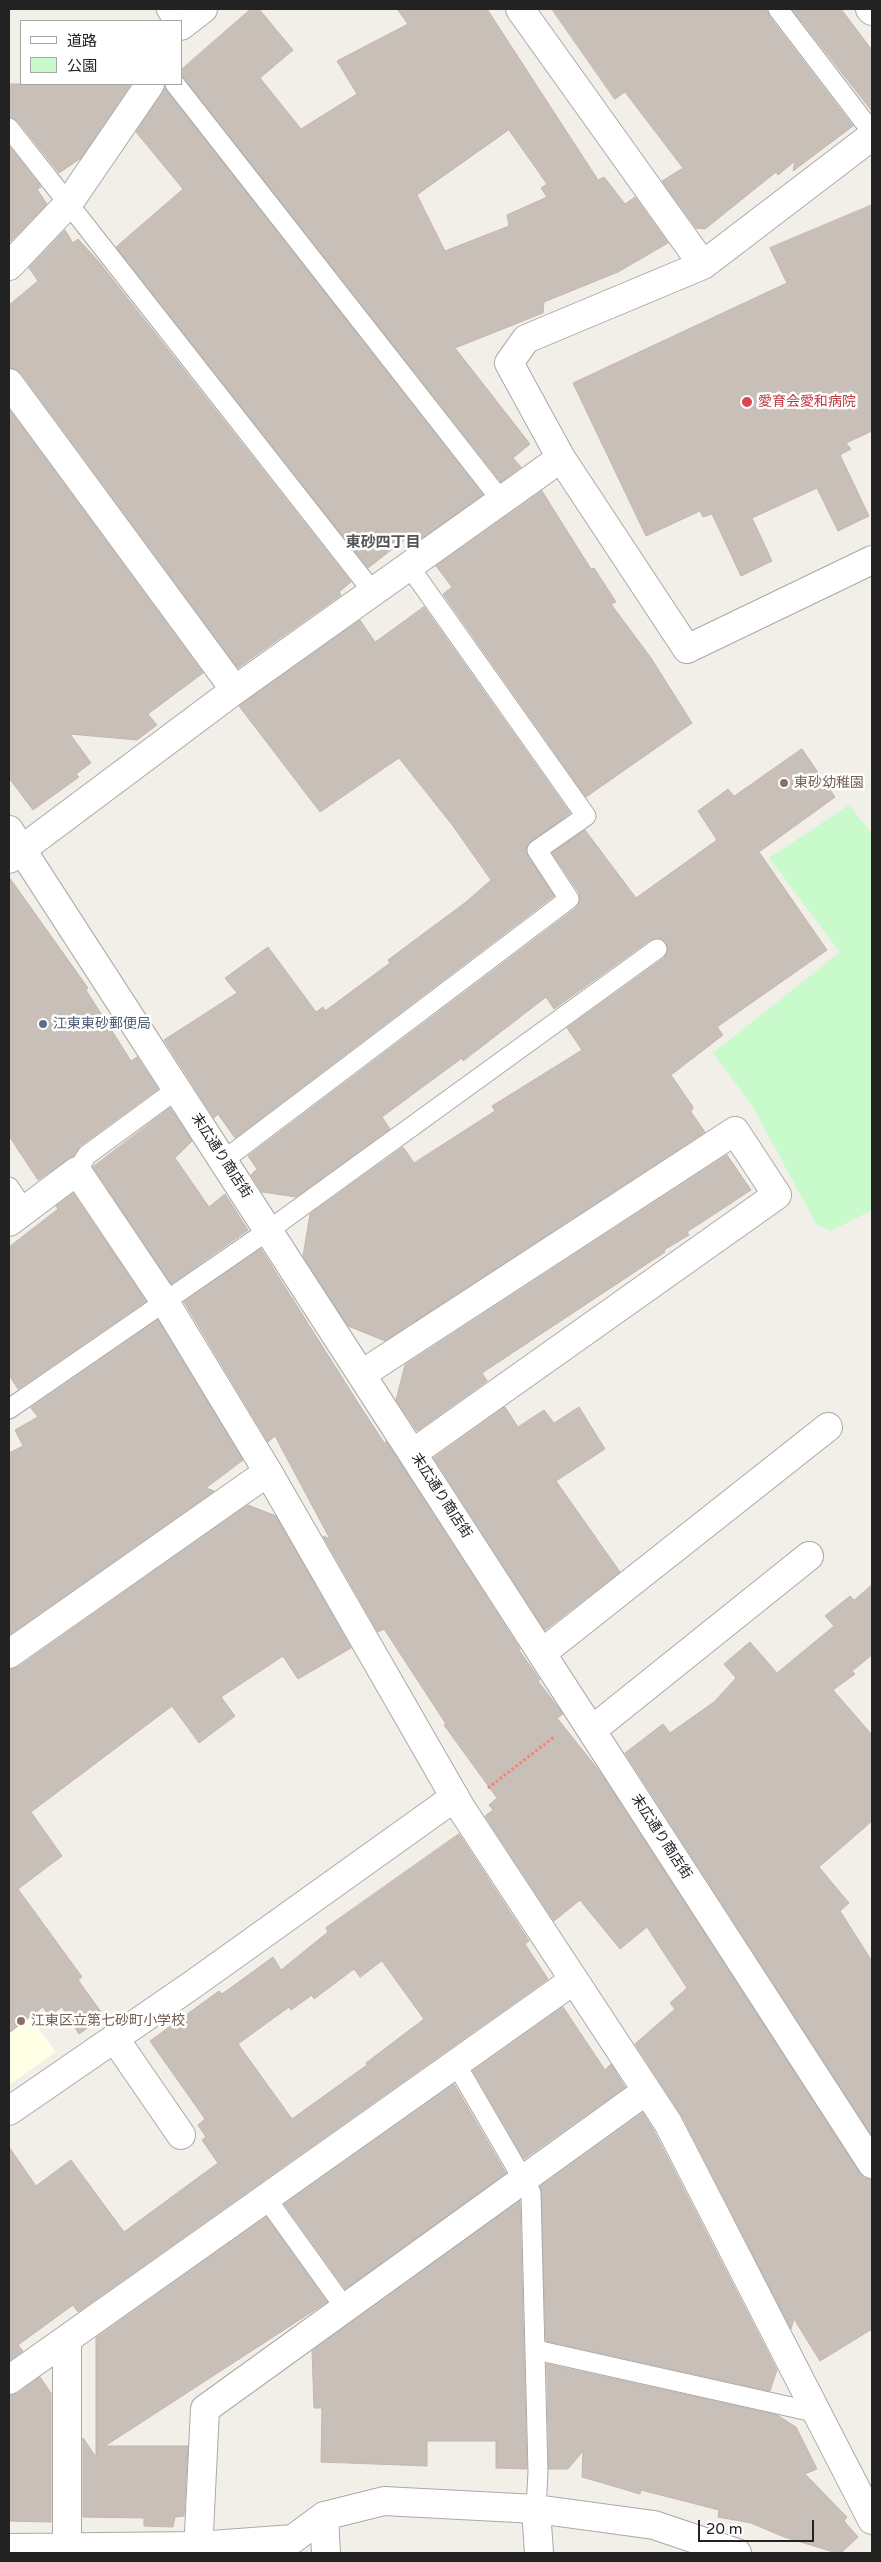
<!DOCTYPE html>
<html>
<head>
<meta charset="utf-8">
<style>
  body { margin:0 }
  #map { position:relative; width:881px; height:2562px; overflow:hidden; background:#f2efe9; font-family:"Varela Round","Noto Sans JP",sans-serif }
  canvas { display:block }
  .frame { position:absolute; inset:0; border:10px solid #222; pointer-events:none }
  .legend { position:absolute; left:20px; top:20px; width:162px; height:65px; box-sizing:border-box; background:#fff; border:1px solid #a7a7a7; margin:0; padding:6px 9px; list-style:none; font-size:15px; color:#222 }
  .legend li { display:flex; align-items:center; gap:10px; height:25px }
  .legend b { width:25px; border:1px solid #a7a7a7 }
  .scale { position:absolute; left:698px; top:2520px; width:116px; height:22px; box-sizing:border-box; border:2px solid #222; border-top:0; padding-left:6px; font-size:15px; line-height:18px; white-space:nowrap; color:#222; -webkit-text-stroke:4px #fff; paint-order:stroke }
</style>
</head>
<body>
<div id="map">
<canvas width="881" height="2562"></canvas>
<div class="frame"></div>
<ul class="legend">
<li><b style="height:6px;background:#fff"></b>道路</li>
<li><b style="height:14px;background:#c8facc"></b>公園</li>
</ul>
<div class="scale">20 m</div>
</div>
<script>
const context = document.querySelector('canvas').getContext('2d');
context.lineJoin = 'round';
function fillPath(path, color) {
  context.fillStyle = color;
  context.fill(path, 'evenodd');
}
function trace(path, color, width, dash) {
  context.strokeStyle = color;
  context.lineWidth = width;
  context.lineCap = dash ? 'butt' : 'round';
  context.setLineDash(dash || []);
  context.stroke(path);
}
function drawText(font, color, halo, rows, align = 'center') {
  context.font = font + ' "Varela Round","Noto Sans JP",sans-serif';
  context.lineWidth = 5;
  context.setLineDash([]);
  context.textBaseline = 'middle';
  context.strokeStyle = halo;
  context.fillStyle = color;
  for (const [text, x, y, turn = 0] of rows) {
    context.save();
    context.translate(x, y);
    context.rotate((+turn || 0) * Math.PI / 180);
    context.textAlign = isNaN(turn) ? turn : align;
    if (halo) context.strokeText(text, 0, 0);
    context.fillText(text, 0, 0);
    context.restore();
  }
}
fillPath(new Path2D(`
  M9,1989L56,2052L9,2085Z`), '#ffffe5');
fillPath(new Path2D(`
  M849,805L872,834V1210L831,1231L816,1224L753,1107L713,1053L840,952L769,858Z`), '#c8facc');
const building = new Path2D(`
  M251,9H259L293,50L260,78L301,129L357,94L337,61L408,24L397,9H487L598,180L604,177L625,204L635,197L668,243L618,272L544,302L543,313L455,348L530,444L513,458L521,467L501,482L181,75V70ZM509,130L547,184L541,188L547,197L507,215L509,226L445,251L417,195Z
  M552,9H767L769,16L853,126L793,171L795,161L778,175L776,172L705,229L696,228L662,181L683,168L625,92L615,99Z
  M792,9H841L872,50V111Z
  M9,84H131L81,158L59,173L18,121L9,117Z
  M165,88L483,495L418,541L413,533L368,568L116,247L183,189L136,132Z
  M9,146L41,187L37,189L47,204L11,241L9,238Z
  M872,205V431L846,443L851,449L840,455L869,516L838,531L817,488L752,518L772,561L741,576L712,514L703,517L700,511L646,536L573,383L787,283L770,248Z
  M65,230L73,243L78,239L99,262L351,582L339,592L341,595L238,668L22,374L16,369L9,368V305L38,281L29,268Z
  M9,409L203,673L148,714L157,725L137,740L70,734L91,763L76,774L79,777L33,810L9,778Z
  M542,491L591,569L594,568L616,602L611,604L651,658L692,723L586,797L443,594L452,587L436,566Z
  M424,607L570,813L527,846L528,856L554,896L235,1138L218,1114L214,1118L164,1040L237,993L225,978L268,947L316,1012L323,1007L325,1011L390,963L388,960L466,902L491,880L453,826L399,758L320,812L239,706L360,620L375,642Z
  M802,749L835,797L759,852L827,950L717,1027L723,1035L671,1075L693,1107L691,1112L705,1132L385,1341L348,1326L303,1256L310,1214L403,1147L414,1163L495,1111L492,1106L582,1050L567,1028L664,958L667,953L666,943L661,939L650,940L554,1009L546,997L463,1061L462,1058L382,1117L390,1129L296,1197L262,1192L251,1175L257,1169L248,1156L576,908L580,899L579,893L552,853L585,830L636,898L717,840L698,811L728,789L734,796Z
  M9,877L88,988L86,990L131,1061L137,1057L158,1089L80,1146L73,1156L38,1180L9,1136Z
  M170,1108L192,1141L175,1158L209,1207L225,1194L248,1230L171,1284L93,1167Z
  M727,1155L751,1190L687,1232L689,1235L664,1250L665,1252L482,1373L487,1381L417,1431L396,1400L405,1365Z
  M73,1193L146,1301L18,1389L9,1375V1247L58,1209L56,1206Z
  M261,1249L362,1409L385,1444L386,1441L520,1649L519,1650L540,1680L538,1681L563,1714L557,1718L600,1772L859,2172L864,2178L872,2180V2329L820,2361L794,2319L791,2329L682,2116L635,2044L675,2009L670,2003L687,1988L647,1927L620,1949L580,1900L554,1921L485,1816L493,1810L489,1805L497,1798L444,1725L446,1724L384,1629L378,1632L323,1536L330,1539L275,1436L268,1442L184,1302Z
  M158,1320L243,1460L206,1488L214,1491L9,1635V1453L23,1446L15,1430L38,1417L31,1408Z
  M505,1407L518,1427L544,1410L554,1423L579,1407L605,1449L556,1481L620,1572L545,1630L434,1458Z
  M248,1505L276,1516L351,1648L298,1679L283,1656L221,1697L235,1716L199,1743L172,1706L31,1812L62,1856L18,1889L82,1977L78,1980L104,2016L79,2034L62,2007L49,2016L43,2007L9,2033V1669L18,1667Z
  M872,1585V1655L852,1671L855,1674L833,1690L872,1735V1821L819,1867L849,1903L840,1911L872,1961V2136L625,1753L663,1724L670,1733L714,1702L736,1678L724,1664L750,1642L777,1673L834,1626L825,1616L850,1596L854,1600Z
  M459,1834L529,1941L525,1944L548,1979L78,2312L73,2305L18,2345L23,2351L9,2361V2147L36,2186L71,2160L124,2232L218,2163L202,2140L206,2137L198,2125L205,2119L150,2041L219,1991L222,1994L273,1957L281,1970L328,1932L326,1928ZM382,1961L424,2019L366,2063L367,2065L292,2119L238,2044L289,2007L291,2010L312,1995L314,1999L354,1969L360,1977Z
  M563,2007L605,2070L611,2064L625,2087L524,2159L473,2071Z
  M454,2084L506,2173L345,2289L284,2204Z
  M643,2113L654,2131L777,2370L770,2391L546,2341L540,2187Z
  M520,2201L527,2469L496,2468V2441H427V2466L321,2462L322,2408H314L312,2351Z
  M266,2217L327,2302L105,2446H188L184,2516L175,2517L173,2527L144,2526V2518L83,2517V2438L96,2457V2338Z
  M547,2364L777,2415L796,2427L817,2469L805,2474L847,2517L844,2521L858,2537L841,2553H837L784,2537L751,2523L718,2517L719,2510L641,2490L640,2494L582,2477L583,2451L568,2469H549Z
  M40,2377L51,2393V2522L9,2521V2395L18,2393Z`);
fillPath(building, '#c7bfb8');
trace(building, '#c4b6ab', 1);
const lane = new Path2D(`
  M166,9L173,21
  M778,9L872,132
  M175,84L501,500
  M9,128L373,592
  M224,1160L569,899L537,850L586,816L409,566
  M77,1171L87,1155L177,1089
  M9,1187L24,1210
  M9,1409L269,1230L657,949
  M456,2064L531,2193L538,2472L536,2509
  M266,2198L345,2308
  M536,2350L818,2413`);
const street = new Path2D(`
  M520,9L703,265
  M870,9L872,11
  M181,26L203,9
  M872,136L703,265L526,339L509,363L561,458L687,649L872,560
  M9,266L68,204L150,84
  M9,383L235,690
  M9,830L872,2164
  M9,859L235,690L561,458
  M9,1222L77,1171L165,1302L268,1472L461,1808L668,2123L872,2520
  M362,1374L735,1131L777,1195L413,1453
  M542,1653L828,1427
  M9,1654L268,1472
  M592,1730L809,1556
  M115,2039L181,2135
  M9,2111L192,1985L455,1797
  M67,2340V2553
  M9,2380L574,1980
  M536,2509L539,2553
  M324,2516L326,2553
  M9,2548L198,2546L293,2539L324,2516L384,2501L536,2509L654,2525L737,2553
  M198,2553L205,2409L646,2091`);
trace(lane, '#a9a9a9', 21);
trace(street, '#a9a9a9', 30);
trace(new Path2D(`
  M488,1788L554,1737`), '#fa8072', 3, [2.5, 2.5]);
trace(lane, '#fff', 19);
trace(street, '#fff', 28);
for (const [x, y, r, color] of [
  [747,402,6,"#e0444e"],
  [784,783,5,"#8d6e63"],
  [43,1024,5,"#5c6f8a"],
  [21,2021,5,"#8d6e63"]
]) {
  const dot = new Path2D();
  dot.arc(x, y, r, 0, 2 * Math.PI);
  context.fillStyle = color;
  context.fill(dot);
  trace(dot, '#fff', 2);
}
drawText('14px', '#be3a42', '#fff', [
  ["愛育会愛和病院",758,402]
], 'left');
drawText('14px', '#785e54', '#fff', [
  ["東砂幼稚園",794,783],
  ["江東区立第七砂町小学校",31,2021]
], 'left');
drawText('14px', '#4e5e75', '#fff', [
  ["江東東砂郵便局",53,1024]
], 'left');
drawText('14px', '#222', '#fff', [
  ["末広通り商店街",221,1156,57],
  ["末広通り商店街",441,1496,57],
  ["末広通り商店街",661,1837,57]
]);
drawText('bold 15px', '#555', '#fff', [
  ["東砂四丁目",383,543]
]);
</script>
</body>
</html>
